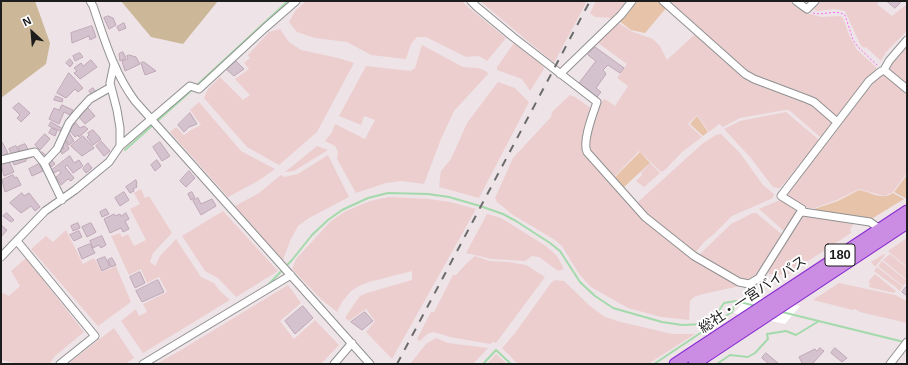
<!DOCTYPE html>
<html>
<head>
<meta charset="utf-8">
<style>
  body { margin:0 }
  #map { position:relative; width:908px; height:365px; overflow:hidden; background:#eee3e7; font-family:Arial,sans-serif }
  canvas { display:block }
  .frame { position:absolute; inset:0; border:2px solid #1d1d1d; pointer-events:none }
  .north { position:absolute; left:12px; top:12px; width:40px; height:40px; -webkit-text-stroke:3px #fff; paint-order:stroke; rotate:334deg; font-size:11px; font-weight:700; line-height:16px; text-align:center; color:#1d1d1d }
  .north::after { content:''; display:block; margin:auto; width:14px; height:18px; background:#1d1d1d; clip-path:polygon(50% 0,100% 100%,50% 72%,0 100%) }
</style>
</head>
<body>
<div id="map">
<canvas width="908" height="365"></canvas>
<div class="frame"></div>
<div class="north">N</div>
</div>
<script>
const context = document.querySelector('canvas').getContext('2d');
context.lineJoin = 'round';
function fillPath(path, color) {
  context.fillStyle = color;
  context.fill(path, 'evenodd');
}
function trace(path, color, width, dash) {
  context.strokeStyle = color;
  context.lineWidth = width;
  context.lineCap = dash ? 'butt' : 'round';
  context.setLineDash(dash || []);
  context.stroke(path);
}
function drawText(font, color, halo, rows, align = 'center') {
  context.font = font + ' Arial,"Noto Sans JP",sans-serif';
  context.lineWidth = 4;
  context.setLineDash([]);
  context.textBaseline = 'middle';
  context.strokeStyle = halo;
  context.fillStyle = color;
  for (const [text, x, y, turn = 0] of rows) {
    context.save();
    context.translate(x, y);
    context.rotate((+turn || 0) * Math.PI / 180);
    context.textAlign = isNaN(turn) ? turn : align;
    if (halo) context.strokeText(text, 0, 0);
    context.fillText(text, 0, 0);
    context.restore();
  }
}
fillPath(new Path2D(`
  M306,1H462L468,7L506,38L487,61L479,56L466,57L426,37H417L411,44L406,59L371,55L347,42L315,38L297,32L289,22L296,10Z
  M480,1H587L554,63Z
  M596,1H629L614,18L595,17L590,13Z
  M670,1H789L797,8L805,10L806,13L822,17L841,16L844,20L849,35L857,50L876,67V69L864,81L836,117L813,99L751,74L669,2Z
  M819,1H879L877,4L892,16L907,4V31L886,52L881,61L866,47L864,48L860,44L845,11L834,9L818,11L813,9Z
  M618,23L633,32L653,39L660,46L667,60L694,35L698,37L748,80L805,101L816,108L832,121L830,126L821,137L819,136L789,110H785L740,118L723,127L719,124L709,132L697,115L688,124L702,137L682,152L665,170L661,172L639,151L614,177L592,153L588,145L595,117L601,102L605,99L615,106L628,86L617,78L627,64L598,43Z
  M280,29L289,42L301,50L338,58L354,63L317,132L279,165L247,147L204,98L208,89L220,77L243,100L250,95L235,79L249,69L244,63L250,58L248,55L269,32Z
  M514,43L543,66L544,69L530,91L522,79L497,70V67Z
  M907,44V86L891,71L889,68L891,63Z
  M422,45L463,67L478,68L486,71L488,74L454,111L441,139L424,184L402,181L386,183L356,193L337,159L338,152L335,146L325,141L332,132L335,124L365,139L375,120L364,116L361,125L339,116L366,66L411,71L415,68Z
  M881,74L886,75L907,92V173L892,193L884,196L859,189L837,200L814,208H808L788,196L787,191L835,133L869,86Z
  M498,82L515,88L529,102L479,198L439,187L441,171L451,159L467,123Z
  M570,95L575,97L592,109L583,145L647,223L698,262L740,284V286L703,294L694,297L690,301L689,320L661,317L628,308L591,287L579,274L562,246L555,240L513,215L497,202L495,198L513,158L551,117L552,112Z
  M199,102L241,151L275,169L258,181L228,197L170,132L176,127L184,135L191,130L201,125L190,110Z
  M786,112L818,139L819,142L780,188H777L773,187L750,157L724,129L740,121Z
  M721,134L740,153L763,185L774,194L773,198L732,216L714,234L704,242L696,252L692,251L650,217L639,205L638,202L702,144L716,135Z
  M317,146L328,150L294,171L285,172Z
  M328,155L349,197L309,218L298,226L290,241L283,260L235,206L259,193L281,175L284,177L298,174Z
  M650,163L660,173L644,187L636,181L642,175L641,173Z
  M141,189L145,198L149,196L172,233L153,253L150,262L155,266L160,256L176,239L201,277L214,283L219,290L230,300L143,353L121,321L136,309L139,316L147,312L143,304L167,292L159,277L147,283L141,269L129,275L111,236L120,233L122,237L128,234L134,246L146,240L130,209L140,204L134,193Z
  M389,197L429,199L450,202L476,209L392,359L366,332L375,321L366,309L349,321L345,318L354,304L360,296L367,293L412,280V271L369,282L359,286L351,291L342,302L337,312L321,299L292,269L296,259L330,222L344,212L370,201Z
  M782,199L800,211L786,233L759,209Z
  M223,211L278,271L236,297L218,278L205,271L182,236Z
  M753,213H756L784,236L759,275L751,281L741,280L698,256L731,224Z
  M487,214L501,218L546,246L557,256L564,269L558,271L539,257L532,256L525,261L492,259L466,253Z
  M803,215L854,222V224L850,229L851,233L787,275L769,274L767,271Z
  M66,230L83,264L94,258L102,272L116,266L131,302L98,326L31,249L46,236L53,242Z
  M907,238V267L888,251Z
  M884,254L885,255L875,267L871,262Z
  M890,254L907,268V280L883,260Z
  M475,256L490,261L508,262L526,265L545,277L496,343L493,342L490,344L450,337L444,335L433,332L427,334L420,341L417,339L431,312H434L453,275H456L466,264Z
  M26,258L84,332L55,356L49,364H18L1,360V295L3,293L9,296L20,286L11,271Z
  M882,261L907,281L903,286L878,266Z
  M877,267L903,287L899,291L897,288L874,271Z
  M875,274L896,291L894,293L869,287L870,283L868,282Z
  M555,280L564,281L590,306L605,317L621,322L672,334H695L648,364H518L502,348L515,333L551,283Z
  M839,283L895,295L907,301L906,309H907V323L860,312L855,309L853,310L813,300Z
  M288,285L301,303L280,321L294,339L315,320L339,345L321,364H156L176,353Z
  M114,328L134,358L125,364H72L70,362Z
  M436,338L448,343L488,348L473,364H410L426,344Z
  M496,354L507,364H487Z`), '#eccecf');
fillPath(new Path2D(`
  M635,1H660L667,7L645,33L631,30L619,21Z
  M697,116L708,132L703,136L690,124Z
  M640,152L650,163L624,187L615,177Z
  M907,175V197L905,198L894,192Z
  M859,190C871,192 882,201 893,193L904,199L873,218L853,217L813,211L808,209H814L838,201Z`), '#e7c3aa');
fillPath(new Path2D(`
  M1,1H35L50,43L46,64L1,98Z
  M121,1H218L183,44L151,37Z`), '#ccb899');
fillPath(new Path2D(`
  M750,295L800,306L785,324L734,313Z`), '#fff');
trace(new Path2D(`
  M196,86L288,1
  M125,150L193,89
  M267,286L292,260L312,235L328,220L342,210L368,198L388,193L428,194L449,197L480,206L503,214L516,221L550,243L560,251L580,282L595,296L613,308L662,322L682,325L705,324L716,315L724,303L736,301L756,306
  M782,312L904,342
  M483,364L496,350L511,364
  M654,364L732,312L736,301
  M717,364L730,355L748,357L755,353L768,339L767,334L786,331L796,335L819,321`), '#a4daab', 2);
const building = new Path2D(`
  M887,1H899L901,2L895,8Z
  M108,16L113,18L116,25L109,29L104,18Z
  M124,23L126,28L119,31L117,27Z
  M92,26L96,37L90,40L89,36L72,43L71,33Z
  M595,47L624,68L620,73L608,65L603,70L606,74L596,88L601,92L597,97L579,83L596,61L588,55Z
  M123,52L126,58L120,61L119,54Z
  M80,53L83,57L75,61L73,56Z
  M129,55L136,57L140,64L125,71L122,61L128,59L127,56Z
  M70,59L73,63L70,67L66,63Z
  M91,60L97,67L80,79L74,73L77,71L74,68L81,63L83,66Z
  M236,61L244,69L234,76L227,70Z
  M144,62L156,71L145,75L141,63Z
  M69,73L83,88L78,92L75,89L66,98L57,93Z
  M93,88L96,92L92,95L89,91Z
  M56,96L63,99L62,102L54,100Z
  M19,103L30,113L21,122L17,118L20,115L13,108Z
  M62,105L73,110L70,115L64,112L59,124L49,119L54,108L59,110Z
  M88,108L95,116L85,124L79,117Z
  M190,113L197,124L189,127L184,132L178,125Z
  M51,122L63,129L62,132L49,126Z
  M76,123L80,128L84,126L88,129L79,137L78,135L75,137L70,131Z
  M52,128L57,131L55,136L49,133Z
  M93,130L101,139L93,145L87,137L89,135L88,133Z
  M69,133L74,141L69,145L65,139Z
  M45,134L50,139L40,150L35,145Z
  M83,136L94,148L82,156L71,146Z
  M101,141L110,151L104,156L96,146Z
  M1,142H2L8,153L2,156L1,154Z
  M66,142L69,149L62,154L60,150L64,148L62,145Z
  M160,142L170,156L162,161L153,147Z
  M25,144L28,149L20,152L18,147Z
  M16,146L19,152L12,155L9,149Z
  M42,152L47,156L45,159L39,153Z
  M30,154L32,157L26,159V161L14,165L12,161Z
  M70,156L74,163L79,160L83,166L73,173L67,165L65,167L74,178L71,181L68,179L61,185L56,177L61,173L59,170L54,173L52,170Z
  M52,160L55,164L51,167L49,163Z
  M157,160L161,166L155,171L151,165Z
  M9,161L14,172L4,176L1,165Z
  M88,163L92,168L86,173L83,169Z
  M39,164L43,171L32,176L29,169Z
  M189,171L195,178L186,187L180,181Z
  M13,175L15,178L17,177L21,185L5,192L2,180Z
  M136,180L137,184H136L137,187L133,189L134,191L130,193L126,187Z
  M124,192L129,200L120,206L115,198Z
  M192,192L195,198L191,200L188,194Z
  M22,193L24,196L29,193L40,207L35,211L31,206L21,213L10,203Z
  M198,198L201,204L212,199L216,206L201,215L193,201Z
  M106,209L109,214L102,217L100,212Z
  M7,213L14,220L11,222L3,216Z
  M126,213L129,219L125,221L129,229L123,232L121,228L110,233L104,219L114,214L115,216L120,214L121,216Z
  M78,223L80,228L73,231L71,226Z
  M91,223L96,232L87,237L82,227Z
  M1,225L7,230L1,237Z
  M79,231L82,237L74,241L70,235Z
  M102,236L106,245L101,248L99,245L93,248L90,241Z
  M90,244L95,253L82,259L78,249Z
  M105,257L110,267L102,271L97,260Z
  M112,258L116,265L111,267L108,260Z
  M140,272L145,283L135,288L130,277Z
  M158,280L164,292L142,302L136,291Z
  M906,287H907V296L902,292Z
  M303,306L313,318L295,334L285,321Z
  M365,312L373,321L362,330L351,322Z
  M820,348L824,351L812,364H801L802,363L799,357L815,349L817,351Z
  M835,348L847,358L842,362L831,353Z
  M766,353L779,364H769L762,358Z`);
fillPath(building, '#d4c3ce');
trace(building, '#bfa6b6', 1);
const minor = new Path2D(`
  M90,1L93,6C104,38 114,73 135,101L370,364
  M471,1L477,7L513,37L597,102C593,114 582,141 587,152L645,217L694,256L739,282L749,284L759,278L800,213L803,212
  M663,1L745,74L754,79L807,99L814,102L837,122
  M796,1L807,9L815,1
  M114,64L110,83L117,110L120,128V146
  M884,70L907,89
  M560,74L621,15L632,1
  M1,160L35,152L44,163L57,149L69,123L79,111L90,99L111,87
  M44,163L62,200
  M880,229L870,222L803,212L802,209L781,196L869,81L880,72L884,70L889,61L907,40
  M17,241L95,336L60,364
  M1,257L45,211L75,190L109,162L120,146L190,86L199,89L265,28L296,1
  M143,364L291,275
  M334,364L352,343
  M890,364L907,342`);
const highway = new Path2D(`
  M675,364L907,211
  M694,364L907,223`);
trace(minor, '#919191', 9);
trace(highway, '#882ad1', 13);
trace(new Path2D(`
  M813,13C823,16 836,9 845,15L853,40L858,47L878,66`), '#f56df3', 1, [2, 2]);
trace(minor, '#fff', 7);
trace(highway, '#cb8ce3', 11);
trace(new Path2D(`
  M397,364L590,1`), '#6b6b6b', 2, [8, 8]);
for (const [x, y, w] of [
  [840,255,30]
]) {
  const box = new Path2D();
  box.roundRect(x - w / 2, y - 11, w, 22, 3);
  context.fillStyle = '#fff';
  context.fill(box);
  trace(box, '#1d1d1d', 1);
}
drawText('bold 13px', '#1d1d1d', null, [
  ["180",840,255]
]);
drawText('14px', '#1d1d1d', '#fff', [
  ["総社・一宮バイパス",753,295,-34]
]);
</script>
</body>
</html>
